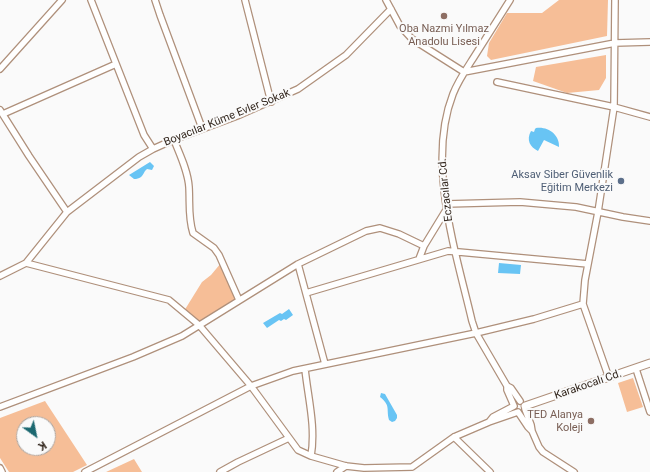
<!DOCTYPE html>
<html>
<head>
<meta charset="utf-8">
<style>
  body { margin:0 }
  #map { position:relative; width:650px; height:472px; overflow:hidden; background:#fafafa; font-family:Roboto,sans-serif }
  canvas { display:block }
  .north { position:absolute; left:16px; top:416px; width:40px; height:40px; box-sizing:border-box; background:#fafafa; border:1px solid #aba6a2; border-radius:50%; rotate:147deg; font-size:11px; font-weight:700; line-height:16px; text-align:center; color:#34281f }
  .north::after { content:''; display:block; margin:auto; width:14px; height:18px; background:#1c6870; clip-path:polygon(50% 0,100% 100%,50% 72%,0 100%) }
</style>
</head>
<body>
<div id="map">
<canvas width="650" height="472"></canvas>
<div class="north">K</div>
</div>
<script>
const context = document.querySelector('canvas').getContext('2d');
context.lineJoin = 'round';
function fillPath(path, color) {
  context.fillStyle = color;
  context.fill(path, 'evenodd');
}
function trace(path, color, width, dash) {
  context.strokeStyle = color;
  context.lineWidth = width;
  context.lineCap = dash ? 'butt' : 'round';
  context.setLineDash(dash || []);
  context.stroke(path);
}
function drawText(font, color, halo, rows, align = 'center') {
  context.font = font + ' Roboto,sans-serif';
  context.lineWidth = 4;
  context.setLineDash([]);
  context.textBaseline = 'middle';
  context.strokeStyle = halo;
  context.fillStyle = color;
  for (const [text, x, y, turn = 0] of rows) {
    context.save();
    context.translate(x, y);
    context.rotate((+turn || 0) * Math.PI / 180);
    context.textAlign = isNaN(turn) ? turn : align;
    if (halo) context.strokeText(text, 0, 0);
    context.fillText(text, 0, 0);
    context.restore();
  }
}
fillPath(new Path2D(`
  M559,0H608L607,36L491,60L487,56L489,43L507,13H542Z
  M606,55V78L599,90L567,93L533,81L536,67Z
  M221,263L237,299L199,323L184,311L202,282L211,275Z
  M633,378L643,407L627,412L618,383Z
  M45,401L87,465L73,472H9L0,458V418ZM24,424H48V448H24Z
  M134,459L142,472H106Z`), '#f6be97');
fillPath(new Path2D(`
  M536,128C548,126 560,135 559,147L544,140L538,151C530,147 526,140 531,131L534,132L535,129Z
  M150,162L154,166L152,170L147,169L145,171C142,177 140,179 134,179L129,175Z
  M499,263L521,265L520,274L498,273Z
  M289,309L293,315L286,320L284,319L281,321L279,320L267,328L263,323L280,313L282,314Z
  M381,393L385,394L397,415V418L395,421L392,422L389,420C386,408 391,406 380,397Z`), '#68c4f4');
const minor = new Path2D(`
  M91,0L144,135L153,149
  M155,0L160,15L202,128
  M245,0L271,102
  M386,0L400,26L412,39L464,72L615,43L650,42
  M0,69L62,0
  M497,82L614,107L650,117
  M0,110L29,156L67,212
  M3,114L116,64
  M174,140C180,155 188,171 189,187C190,203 188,217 193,233L214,248L219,255L239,300
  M446,204L520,202L576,207L623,217L650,221
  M419,259L424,246L446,210
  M26,263L67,212L139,157L153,149L173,140L237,116L298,89L346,55L391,9
  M298,264L325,364
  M0,276L26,263L169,300L199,325L251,386L298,450L311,456L346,466L364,468L412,467L454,437L489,422
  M306,293L448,251L588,264
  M305,369C308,398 316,427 311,456
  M636,369L650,412
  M609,378L583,304L585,280L598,212L614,107L615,0
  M507,386L476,333L472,321C456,252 426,163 453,94C458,81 467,68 474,57C486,38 498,19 510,0
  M520,401L511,388L507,386V390L514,406L493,417L489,422L518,412L528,427L532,431L531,425L525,409
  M0,407L133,357L182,336L298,264L366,231L380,228L399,234L424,246
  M532,431L539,447L543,452L574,472
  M454,437L490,472
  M0,468L2,472
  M85,472L251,386L293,371L476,333L534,319L583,304
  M220,472L238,462L289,438
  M337,472L346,466`);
const tertiary = new Path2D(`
  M525,406L650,363`);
trace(minor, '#af907b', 8);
trace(tertiary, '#af907b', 9);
trace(minor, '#fff', 5.5);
trace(tertiary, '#fff', 7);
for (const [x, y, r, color] of [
  [444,16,4,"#8d6e63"],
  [621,181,4,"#5c6f8a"],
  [591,421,4,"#8d6e63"]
]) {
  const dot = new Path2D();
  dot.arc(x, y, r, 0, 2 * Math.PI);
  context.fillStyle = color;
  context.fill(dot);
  trace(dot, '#fafafa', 1.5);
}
drawText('11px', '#785e54', '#fafafa', [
  ["Oba Nazmi Yılmaz",444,29],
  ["Anadolu Lisesi",444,42],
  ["TED Alanya",583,415,"right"],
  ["Koleji",583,428,"right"]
]);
drawText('11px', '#34281f', '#fafafa', [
  ["Boyacılar Küme Evler Sokak",227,118,-22],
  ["Eczacılar Cd.",446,190,-96],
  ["Karakocalı Cd.",588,385,-19]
]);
drawText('11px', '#4e5e75', '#fafafa', [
  ["Aksav Siber Güvenlik",613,175],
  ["Eğitim Merkezi",613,188]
], 'right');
</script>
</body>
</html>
